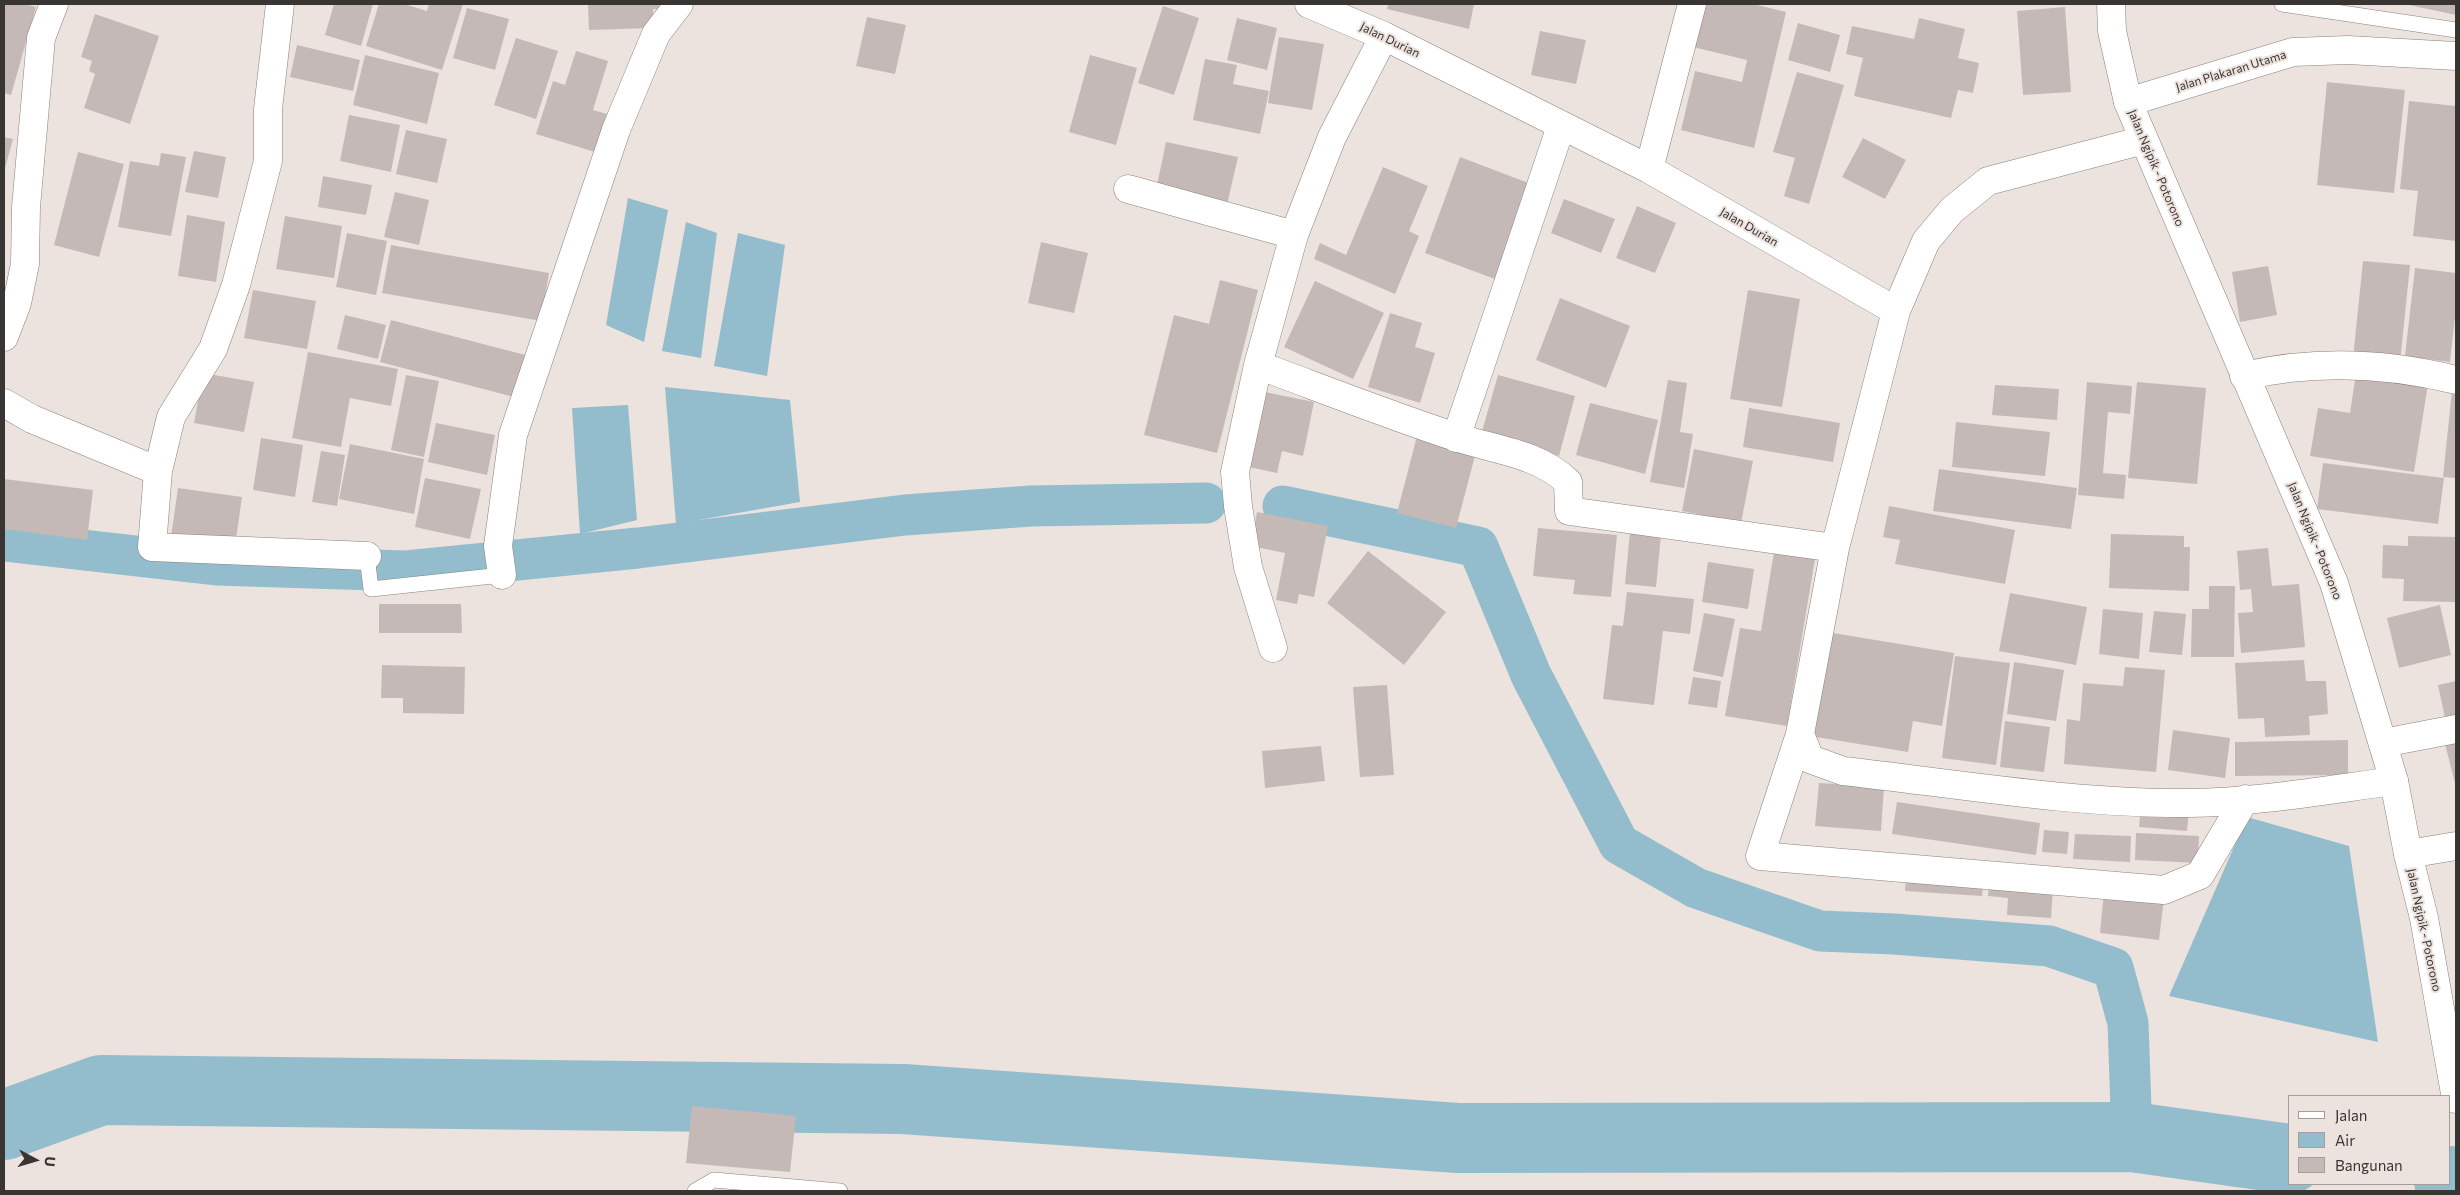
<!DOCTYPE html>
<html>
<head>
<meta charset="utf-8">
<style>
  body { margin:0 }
  #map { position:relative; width:2460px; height:1195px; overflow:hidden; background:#ede3de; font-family:Commissioner,sans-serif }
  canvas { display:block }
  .frame { position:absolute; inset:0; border:5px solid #393533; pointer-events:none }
  .legend { position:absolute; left:2288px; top:1095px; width:162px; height:90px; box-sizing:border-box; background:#ede3de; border:1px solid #a59d9a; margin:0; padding:6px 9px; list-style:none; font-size:15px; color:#393533 }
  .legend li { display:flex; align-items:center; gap:10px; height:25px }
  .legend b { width:25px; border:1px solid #a59d9a }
  .north { position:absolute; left:10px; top:1135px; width:50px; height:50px; -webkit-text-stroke:4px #ede3de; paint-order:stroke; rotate:96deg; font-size:14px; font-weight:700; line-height:20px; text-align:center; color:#393533 }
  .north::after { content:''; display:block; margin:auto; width:18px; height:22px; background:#393533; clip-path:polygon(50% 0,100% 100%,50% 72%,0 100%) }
</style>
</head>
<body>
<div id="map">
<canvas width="2460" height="1195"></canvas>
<div class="frame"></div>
<ul class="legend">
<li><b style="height:6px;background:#fff"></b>Jalan</li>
<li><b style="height:14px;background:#93bdcc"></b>Air</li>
<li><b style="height:14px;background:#c4b9b6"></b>Bangunan</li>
</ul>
<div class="north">U</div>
</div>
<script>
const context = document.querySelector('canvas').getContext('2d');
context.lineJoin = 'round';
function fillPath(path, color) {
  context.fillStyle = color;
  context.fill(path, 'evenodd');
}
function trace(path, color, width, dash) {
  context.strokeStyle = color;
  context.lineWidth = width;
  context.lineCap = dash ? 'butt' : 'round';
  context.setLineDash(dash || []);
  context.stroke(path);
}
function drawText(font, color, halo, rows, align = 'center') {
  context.font = font + ' Commissioner,sans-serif';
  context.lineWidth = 4;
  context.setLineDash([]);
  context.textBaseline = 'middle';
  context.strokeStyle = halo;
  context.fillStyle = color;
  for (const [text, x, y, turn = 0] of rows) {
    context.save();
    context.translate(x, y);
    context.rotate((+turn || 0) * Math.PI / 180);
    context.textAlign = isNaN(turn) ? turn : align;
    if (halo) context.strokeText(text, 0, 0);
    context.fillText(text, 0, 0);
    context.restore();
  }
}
fillPath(new Path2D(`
  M628,198L668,210L644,342L606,325Z
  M686,222L717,233L701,358L662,351Z
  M738,233L785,245L767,376L714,366Z
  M665,387L790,400L800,502L676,524Z
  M628,405L637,520L580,534L572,408Z
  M2247,817L2349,846L2378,1042L2169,996Z`), '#93bdcc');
trace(new Path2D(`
  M1283,506L1478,547L1531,675L1619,844L1696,888L1820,931L1894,934L2049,946L2113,968L2128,1023L2132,1137
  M4,541L216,565L406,571L638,548L905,515L1031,506L1206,503`), '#93bdcc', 41);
trace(new Path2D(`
  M4,1125L101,1090L903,1099L1458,1138L2132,1137L2289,1159
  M2449,1181L2456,1182`), '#93bdcc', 70);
fillPath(new Path2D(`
  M4,4H25L36,7L11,95L4,93Z
  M334,4H373L361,46L325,35Z
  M379,4H404L427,11L429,4H463L442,70L366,46Z
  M588,4H672V9H653V28L589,30Z
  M1388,4H1474L1469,29L1387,9Z
  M1704,4H1753L1786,12L1754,148L1681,130L1695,71L1742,82L1747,60L1693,47Z
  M2409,4H2456V15L2409,5Z
  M1163,6L1199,18L1174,95L1138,83Z
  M2065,7L2071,92L2023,95L2017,11Z
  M467,8L509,19L495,70L453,58Z
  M95,14L159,36L130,124L84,108L95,74L89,71L92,61L81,57Z
  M867,17L906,25L895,74L856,66Z
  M1237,18L1277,28L1267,70L1227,60Z
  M1919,18L1965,29L1958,58L1979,63L1973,93L1958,90L1951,118L1854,96L1863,58L1846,54L1852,26L1914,39Z
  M1798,23L1840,35L1830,72L1788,60Z
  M1540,31L1586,40L1576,84L1531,75Z
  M1279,37L1324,44L1312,110L1268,103Z
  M516,38L558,51L536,119L494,105Z
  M297,45L360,60L353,91L290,77Z
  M576,51L608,61L593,110L607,114L595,152L536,134L553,81L565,85Z
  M365,55L439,73L427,124L353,105Z
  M1090,55L1137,68L1116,145L1069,132Z
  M1205,59L1237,65L1233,84L1269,91L1260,134L1193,120Z
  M1797,72L1844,85L1809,204L1784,196L1795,158L1773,152Z
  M2327,82L2405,90L2394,193L2317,185Z
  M2409,101L2456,106V241L2413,236L2418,191L2400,189Z
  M349,115L400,125L391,172L340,161Z
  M406,130L447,139L437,183L396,174Z
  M4,137L13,139L4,172Z
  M1863,138L1906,160L1885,199L1842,177Z
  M1166,142L1238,157L1227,205L1156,190Z
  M194,151L226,157L218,198L185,192Z
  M78,152L124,164L99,257L54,245Z
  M161,153L186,157L171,236L118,227L130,161L159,166Z
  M1460,157L1531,184L1495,279L1425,253Z
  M1383,167L1428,186L1409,231L1419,236L1395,294L1314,259L1320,243L1346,255Z
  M323,176L372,185L366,215L318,207Z
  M395,192L429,200L419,245L384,237Z
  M1564,199L1615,219L1601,253L1551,233Z
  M1637,206L1676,223L1655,273L1616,258Z
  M187,215L225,222L216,282L178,276Z
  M285,216L342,226L334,278L276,269Z
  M347,233L387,241L376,295L336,287Z
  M1041,242L1088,253L1074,313L1028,303Z
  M391,245L549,273L541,321L382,293Z
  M2363,261L2410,265L2400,363L2353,358Z
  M2268,266L2277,315L2240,322L2232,272Z
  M2415,268L2456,273V308L2450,362L2405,356Z
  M1220,280L1258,290L1217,453L1144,435L1174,315L1209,324Z
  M1315,281L1384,313L1353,379L1284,347Z
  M253,290L316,301L307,349L244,338Z
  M1748,290L1800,299L1782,407L1730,399Z
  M1560,298L1630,326L1606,388L1536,360Z
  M1390,313L1422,323L1415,347L1435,353L1420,403L1368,387Z
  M345,315L386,325L378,359L337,349Z
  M391,320L529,356L518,398L380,362Z
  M308,352L398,369L391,406L350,398L341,447L292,438Z
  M203,373L254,382L244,432L194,423Z
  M2356,373L2428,384L2414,472L2310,456L2318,408L2350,413Z
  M406,375L439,381L424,457L391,450Z
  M1498,375L1575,396L1559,456L1481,435Z
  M1668,380L1687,383L1680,432L1693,434L1684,488L1650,482Z
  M2087,382L2132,386L2130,414L2108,412L2103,473L2126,475L2124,499L2078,495Z
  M2137,382L2206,388L2197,484L2128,478Z
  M1995,385L2059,389L2057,420L1992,415Z
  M2452,390H2456V478L2443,477Z
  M1260,391L1314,402L1303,456L1282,451L1277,473L1244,466Z
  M1590,403L1658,420L1645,474L1576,455Z
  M1749,408L1840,423L1833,462L1743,447Z
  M1956,422L2050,432L2045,476L1952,467Z
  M436,423L495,435L487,475L428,462Z
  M1417,436L1476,452L1456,528L1397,513Z
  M261,438L303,445L295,497L253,490Z
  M350,444L424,459L414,514L339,499Z
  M1694,449L1753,461L1741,523L1682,511Z
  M321,451L345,455L337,506L312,502Z
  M2323,463L2444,478L2438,524L2317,509Z
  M1939,469L2077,488L2071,529L1933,511Z
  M425,478L481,489L470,539L415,527Z
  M4,479L93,490L87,540L4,529Z
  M178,488L242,497L235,546L171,537Z
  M1889,506L2015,530L2005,584L1895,564L1900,540L1883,537Z
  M1257,512L1328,526L1314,597L1299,594L1297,604L1276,600L1285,553L1251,546Z
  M1538,528L1617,535L1611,597L1573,594L1575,580L1533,576Z
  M1630,532L1661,535L1656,587L1625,584Z
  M2111,534L2184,536V547H2190L2189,591L2109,588Z
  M2408,536L2456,537V602L2403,601L2404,579L2382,578L2383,545L2408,546Z
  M2268,548L2272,586L2299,584L2305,647L2241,653L2238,613L2253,612L2251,589L2240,590L2237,551Z
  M1368,551L1446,612L1404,665L1327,603Z
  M1774,552L1815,559L1787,726L1725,716L1740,628L1761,631Z
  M1708,562L1754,569L1748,609L1702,602Z
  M2209,586H2235L2234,657H2191L2192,609H2209Z
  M1627,592L1694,599L1690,634L1663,631L1654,705L1603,699L1612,625L1623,626Z
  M2010,593L2087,607L2076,665L1999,651Z
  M379,604H461L462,633H379Z
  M2440,605L2451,655L2399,668L2387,618Z
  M2103,609L2143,613L2139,659L2099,654Z
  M2154,611L2186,614L2182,655L2149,652Z
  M1704,613L1735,619L1723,677L1693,671Z
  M1827,632L1954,653L1942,726L1913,721L1908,752L1810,736Z
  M1955,656L2010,663L1996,765L1942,758Z
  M2304,660L2306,681H2326L2328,714L2309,716L2310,735L2265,737L2264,718L2238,719L2235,663Z
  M2014,662L2064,670L2056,721L2007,714Z
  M382,665L465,667L464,714L403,713V698H381Z
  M2125,667L2165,670L2156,772L2064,764L2067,719L2080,721L2083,683L2123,686Z
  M1693,677L1721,681L1717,708L1688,704Z
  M2456,681V716L2445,718L2438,685Z
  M1387,685L1394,775L1360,777L1353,687Z
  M2005,721L2050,727L2044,772L2000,767Z
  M2173,730L2230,738L2225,778L2168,770Z
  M2456,737V787L2444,740Z
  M2348,740V775L2235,776V742Z
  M1321,746L1325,781L1265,788L1262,751Z
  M1819,783L1884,787L1881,831L1815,826Z
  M1897,802L2040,823L2036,855L1892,834Z
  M2141,807L2189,810L2187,831L2139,827Z
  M2044,830L2069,832L2067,854L2042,852Z
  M2136,833L2199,836L2198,863L2135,860Z
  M2075,834L2131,836L2130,862L2073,859Z
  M1906,878L1983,883L1982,896L1905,891Z
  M1989,883L2053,888L2051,918L2007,915L2008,898L1988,896Z
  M2104,891L2164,898L2159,940L2100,933Z
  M692,1106L796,1116L790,1172L686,1163Z`), '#c4b9b6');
const service = new Path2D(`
  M2282,4L2456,30
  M367,556L371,589L502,575
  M695,1191L714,1180L840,1191`);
const minor = new Path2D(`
  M280,4L268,109V161L236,285L213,349L171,417L158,471L152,547L367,556
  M1309,4L1384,36L1649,169L1896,311L1926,241L1952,210L1988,181L2144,140
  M1384,36L1332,137L1294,235L1258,365C1323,389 1389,415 1456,437C1494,450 1538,453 1568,482L1569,511L1835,548
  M2128,102L2293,52L2348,50L2456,56
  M1649,169L1692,4
  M1128,189L1294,235
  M1896,311L1835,548L1800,734L1810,759L1843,771C1958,784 2074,804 2190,803C2258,802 2326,790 2394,781
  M4,337L17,303L25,264L26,207L41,38L54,4
  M1258,365L1235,472L1238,506L1248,567L1273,648
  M2244,376C2314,360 2387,363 2456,380
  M4,403L32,419L158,471
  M1456,438L1561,126
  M502,575L498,546L513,435L616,130L656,34L679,4
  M1800,734L1760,856L2164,890L2200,875L2245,799
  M2383,743L2456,729
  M2408,854L2456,846`);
const tertiary = new Path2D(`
  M2111,4L2112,31L2128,102L2334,583L2394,781L2408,854L2424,918L2456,1099`);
trace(service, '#8a817d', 16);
trace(minor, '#8a817d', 29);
trace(tertiary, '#8a817d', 29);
trace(service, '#fff', 15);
trace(minor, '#fff', 28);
trace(tertiary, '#fff', 28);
drawText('12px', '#393533', '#ede3de', [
  ["Jalan Durian",1390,40,26],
  ["Jalan Plakaran Utama",2231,71,-17],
  ["Jalan Ngipik - Potorono",2156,168,67],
  ["Jalan Durian",1749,227,30],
  ["Jalan Ngipik - Potorono",2315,541,68],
  ["Jalan Ngipik - Potorono",2424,930,78]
]);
</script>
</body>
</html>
